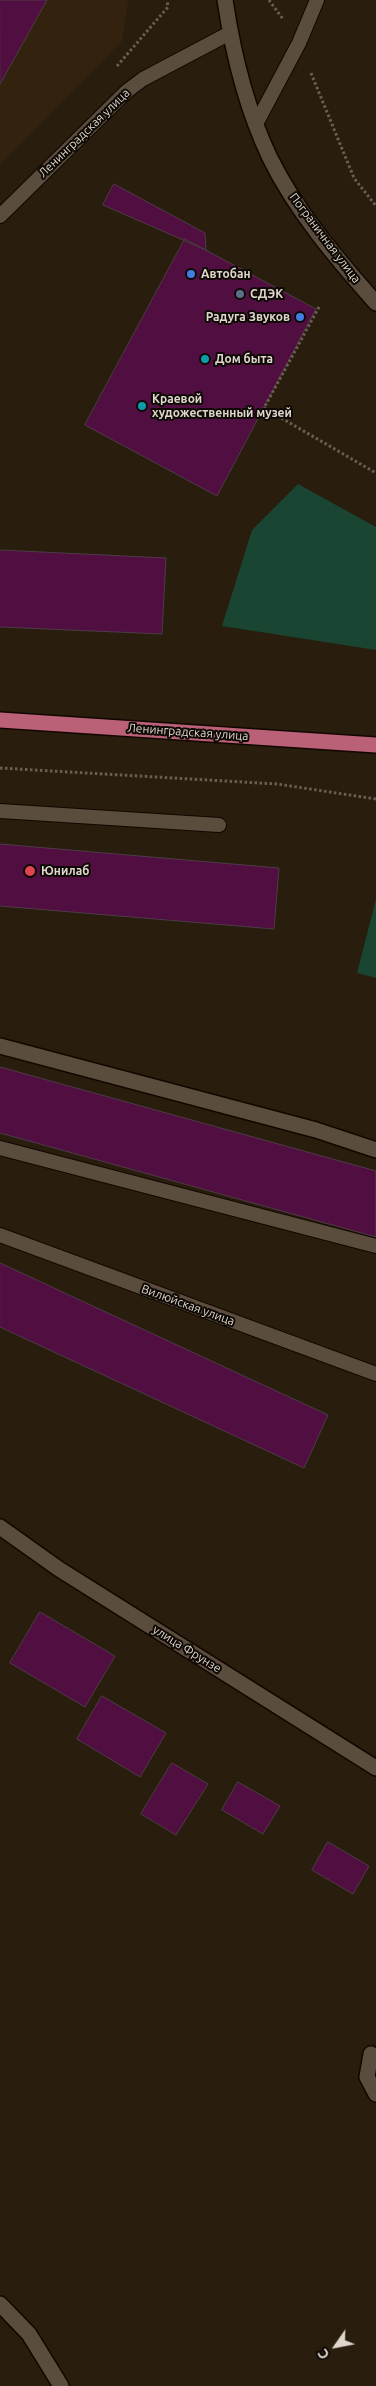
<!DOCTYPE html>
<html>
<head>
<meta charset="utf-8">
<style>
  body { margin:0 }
  #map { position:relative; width:376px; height:2386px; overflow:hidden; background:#291d0e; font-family:Ubuntu,sans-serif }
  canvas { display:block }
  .north { position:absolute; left:311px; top:2321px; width:50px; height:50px; -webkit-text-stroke:4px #0e0904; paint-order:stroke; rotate:237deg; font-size:14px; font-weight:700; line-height:20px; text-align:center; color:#dfd7cd }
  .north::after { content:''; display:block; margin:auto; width:18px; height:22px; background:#dfd7cd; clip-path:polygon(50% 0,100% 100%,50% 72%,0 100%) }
</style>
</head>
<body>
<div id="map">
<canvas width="376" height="2386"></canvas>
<div class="north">С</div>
</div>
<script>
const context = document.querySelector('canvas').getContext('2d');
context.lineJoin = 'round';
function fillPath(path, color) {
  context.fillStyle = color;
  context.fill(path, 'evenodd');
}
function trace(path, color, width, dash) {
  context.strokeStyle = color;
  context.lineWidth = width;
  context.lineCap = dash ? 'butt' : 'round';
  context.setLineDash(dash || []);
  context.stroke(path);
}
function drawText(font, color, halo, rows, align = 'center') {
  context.font = font + ' Ubuntu,sans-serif';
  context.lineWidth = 4;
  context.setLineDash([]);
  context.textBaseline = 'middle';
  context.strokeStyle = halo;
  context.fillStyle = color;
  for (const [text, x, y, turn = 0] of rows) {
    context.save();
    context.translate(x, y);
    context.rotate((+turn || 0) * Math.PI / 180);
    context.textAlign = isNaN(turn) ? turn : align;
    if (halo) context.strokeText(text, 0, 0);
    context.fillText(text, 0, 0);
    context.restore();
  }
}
fillPath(new Path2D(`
  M0,0H128L122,41L0,165Z`), '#33230e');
fillPath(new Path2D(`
  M298,484L376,527V650L222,626L252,530Z
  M376,899V978L357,973Z`), '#194532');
const building = new Path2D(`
  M0,0H47L0,84Z
  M114,184L205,233L206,250L103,205Z
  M185,239L316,309L217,496L85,425Z
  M0,550L166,558L162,634L0,627Z
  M0,844L279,868L274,929L0,906Z
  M0,1067L376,1171V1237L0,1133Z
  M0,1263L328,1415L304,1468L0,1327Z
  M40,1612L115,1656L85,1707L10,1663Z
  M102,1696L166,1733L140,1777L77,1739Z
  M172,1763L208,1784L176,1835L141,1814Z
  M238,1782L280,1806L263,1834L222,1810Z
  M328,1842L369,1866L353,1894L312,1870Z`);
fillPath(building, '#510e40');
trace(building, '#4e3c48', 1);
const lane = new Path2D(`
  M256,124L299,43L317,0
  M0,216L127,91L143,79L230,33
  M0,811L219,825
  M0,1148L376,1246
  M0,1235L376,1374`);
const street = new Path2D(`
  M0,1046L316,1130L376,1150
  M0,1527L59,1569L376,1768
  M371,2054L367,2077L376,2094
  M0,2304L29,2334L61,2386`);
const secondary = new Path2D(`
  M225,0C233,54 246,108 270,158C296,211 337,259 376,303`);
const primary = new Path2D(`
  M0,720L376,745`);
trace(lane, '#120700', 16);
trace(street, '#120700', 18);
trace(secondary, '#120700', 18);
trace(primary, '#120700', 18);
trace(new Path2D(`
  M269,0L283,19
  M117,66L168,7L167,0
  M311,73L354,178L376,206
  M319,307L264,408L376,473
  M0,768L277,784L376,799`), '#6a5f52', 3, [2.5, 2.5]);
trace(lane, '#5b4d3d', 14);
trace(street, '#5b4d3d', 15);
trace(secondary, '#5b4d3d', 15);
trace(primary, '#ba6077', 15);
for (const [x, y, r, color] of [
  [191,274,5,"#3f7fe0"],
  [240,294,5,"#5c6f8a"],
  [300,317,5,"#3f7fe0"],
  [205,359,5,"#0f9aa8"],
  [142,406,5,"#0f9aa8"],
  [30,871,6,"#e0444e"]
]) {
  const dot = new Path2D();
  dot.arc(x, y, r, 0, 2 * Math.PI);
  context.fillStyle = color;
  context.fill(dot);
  trace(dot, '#0e0904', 2);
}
drawText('12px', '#dfd7cd', '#0e0904', [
  ["Ленинградская улица",84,133,-44],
  ["Пограничная улица",325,238,53],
  ["Ленинградская улица",188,732,4],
  ["Вилюйская улица",188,1305,20],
  ["улица Фрунзе",187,1649,32]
]);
drawText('bold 12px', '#dfd7cd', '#0e0904', [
  ["Автобан",201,274],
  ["СДЭК",250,294],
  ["Радуга Звуков",290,317,"right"],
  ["Дом быта",215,359],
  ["Краевой",152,399],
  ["художественный музей",152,413],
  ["Юнилаб",41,871]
], 'left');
</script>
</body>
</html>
